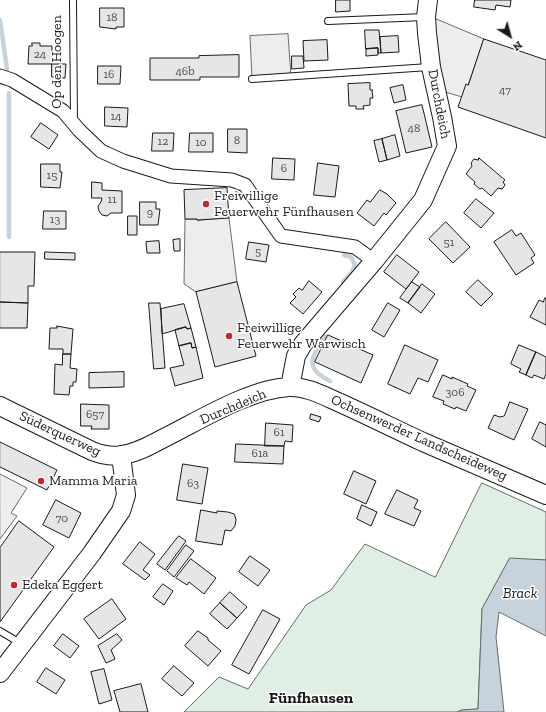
<!DOCTYPE html>
<html>
<head>
<meta charset="utf-8">
<style>
  body { margin:0 }
  #map { position:relative; width:546px; height:712px; overflow:hidden; background:#fff; font-family:"Zilla Slab",serif }
  canvas { display:block }
  .north { position:absolute; left:490px; top:16px; width:40px; height:40px; -webkit-text-stroke:3px #fff; paint-order:stroke; rotate:143deg; font-size:11px; font-weight:700; line-height:16px; text-align:center; color:#1a1a1a }
  .north::after { content:''; display:block; margin:auto; width:14px; height:18px; background:#1a1a1a; clip-path:polygon(50% 0,100% 100%,50% 72%,0 100%) }
</style>
</head>
<body>
<div id="map">
<canvas width="546" height="712"></canvas>
<div class="north">N</div>
</div>
<script>
const context = document.querySelector('canvas').getContext('2d');
context.lineJoin = 'round';
function fillPath(path, color) {
  context.fillStyle = color;
  context.fill(path, 'evenodd');
}
function trace(path, color, width, dash) {
  context.strokeStyle = color;
  context.lineWidth = width;
  context.lineCap = dash ? 'butt' : 'round';
  context.setLineDash(dash || []);
  context.stroke(path);
}
function drawText(font, color, halo, rows, align = 'center') {
  context.font = font + ' "Zilla Slab",serif';
  context.lineWidth = 3;
  context.setLineDash([]);
  context.textBaseline = 'middle';
  context.strokeStyle = halo;
  context.fillStyle = color;
  for (const [text, x, y, turn = 0] of rows) {
    context.save();
    context.translate(x, y);
    context.rotate((+turn || 0) * Math.PI / 180);
    context.textAlign = isNaN(turn) ? turn : align;
    if (halo) context.strokeText(text, 0, 0);
    context.fillText(text, 0, 0);
    context.restore();
  }
}
const green = new Path2D(`
  M482,483L546,512V560L510,559L482,609L478,709L462,710L457,712H184L219,677L248,689L306,605L331,590L365,544L435,577Z`);
fillPath(green, '#e0efe3');
trace(green, '#6a6a6a', 1);
const parking = new Path2D(`
  M434,18L484,39L468,85L462,97L445,92L440,81Z
  M288,34L291,77L252,79L250,36Z
  M229,218L237,282L196,292L184,284L185,219H197V220Z
  M0,474L27,488L11,513L17,516L0,539Z`);
fillPath(parking, '#ededed');
trace(parking, '#6a6a6a', 1);
const water = new Path2D(`
  M510,558L546,560V636L499,612L496,637L504,712H457L462,710L478,709L482,609Z`);
fillPath(water, '#c6d2dc');
trace(water, '#6a6a6a', 1);
trace(new Path2D(`
  M0,20L7,69
  M9,237V93
  M343,282L352,272L355,265L351,257L344,255
  M325,337C311,356 304,369 330,381`), '#c6d2dc', 4.5);
const building = new Path2D(`
  M336,0H350V11L336,12Z
  M475,0H511L510,7L496,5L495,10L474,7Z
  M100,8H124V27H116V29L100,27Z
  M365,30H379L381,53H378V48L366,49Z
  M398,36L399,52L381,53L380,37Z
  M484,39L546,60V138L458,107L466,84L468,85Z
  M327,40L328,60L304,61L303,41Z
  M32,43H40V46H52V64H28L29,46H32Z
  M378,48V55L366,56V49Z
  M239,55V77H200V80H150V58H199V56Z
  M292,56H303L304,68L292,69Z
  M52,64H66L65,78L52,77Z
  M98,66H121L120,84H98Z
  M370,83V90H373L372,91L373,98H370V105L363,106L364,109H356V106H349L348,84Z
  M403,85L406,100L394,103L390,88Z
  M422,105L432,147L406,153L396,111Z
  M105,107L128,108L127,127L105,126Z
  M41,123L58,135L49,149L31,137Z
  M228,129H247V153L228,152Z
  M153,133H174L173,151H152Z
  M190,133H213V152H189Z
  M395,135L400,156L387,160L382,139Z
  M382,139L387,160L379,162L374,141Z
  M273,158L295,159L294,180L272,179Z
  M479,158L505,180L503,182L505,185L502,189L498,188L491,196L482,188L480,189L474,184L475,182L466,174L472,166L471,163L474,159L478,160Z
  M318,163L339,166L335,197L314,195Z
  M41,164H60V172H62L60,188L41,187Z
  M92,182L102,183V190L122,191V213H111L107,216L102,215L99,211L98,206L101,202L102,198H92Z
  M227,188L229,218L197,220V219H185L184,190Z
  M380,190L387,194L396,203L386,215L384,213L374,226L357,213L367,200L370,202Z
  M476,199L494,213L481,228L464,213Z
  M140,202H156V209H160L158,225H140Z
  M44,211H66V229H43Z
  M128,216H137V235H128Z
  M446,222L470,247L453,263L429,239Z
  M512,230L516,236L521,233L535,255L531,258L534,263L516,275L494,242Z
  M180,239V251H174L173,240Z
  M159,241L160,253H147L146,242Z
  M249,242L269,245L266,262L246,259Z
  M0,252H35L34,286H28V303L0,302Z
  M45,252L75,253V260L45,259Z
  M397,255L419,272L406,289L384,272Z
  M478,280L493,294L481,306L466,292Z
  M309,281L322,292L303,314L290,303L296,297L293,294L299,288L302,290Z
  M237,282L256,356L215,367L196,292Z
  M412,282L420,287L408,303L400,298Z
  M422,284L435,294L421,313L408,303Z
  M545,298H546V325L530,317L539,300L543,302Z
  M0,302L28,303L27,328H0Z
  M149,303H160L165,368L154,369Z
  M388,303L400,310L384,337L372,330Z
  M184,304L191,328L187,329L186,327L162,334L161,309Z
  M57,326L73,329L71,354H63V349H49L50,328H57Z
  M186,327L187,329L191,328L196,347L192,348L191,343L179,346L175,330Z
  M328,335L373,355L361,383L315,362Z
  M191,343L192,348L196,347L203,378L175,386L170,368L184,365L179,346Z
  M405,345L438,360L428,382L418,378L410,394L388,384Z
  M519,345L536,352L526,375L519,372L521,369L511,364Z
  M536,352L546,357V374L544,379L534,375L532,378L526,375Z
  M63,354H71L70,368L77,369L76,382H73V386H70L69,395L54,394L55,364L62,365Z
  M124,372V387L89,388V373Z
  M443,375L452,379V377L468,384L467,386L476,390L466,411L456,407L455,409L443,404L444,401L433,397Z
  M510,402L528,409L514,440L488,428L494,415L500,417L504,416Z
  M81,404L109,405V429H91L92,426H81Z
  M311,414L321,417L319,422L310,419Z
  M540,422L546,425V447L532,439Z
  M266,423L293,425L292,442L285,441L284,446H265Z
  M0,442L57,470L47,490L0,467Z
  M236,444L284,446L283,464L235,462Z
  M183,464L208,468L202,504L177,500Z
  M354,471L376,481L366,504L344,494Z
  M397,490L418,500L414,508L421,511L414,526L385,514Z
  M56,500L81,513L69,538L43,525Z
  M362,505L377,512L371,526L357,519Z
  M201,510L217,513V511L228,512L234,514L235,516L236,520L235,526L231,531L225,530L222,545L196,541Z
  M19,521L54,547L0,622V548Z
  M179,536L186,541L165,570L157,564Z
  M140,542L155,554L143,570L150,575L145,580L123,564Z
  M186,545L194,551L174,577L167,571Z
  M250,556L270,570L258,586L239,572Z
  M191,559L216,578L204,594L189,582L187,585L176,578Z
  M163,584L173,591L164,605L153,597Z
  M230,592L247,607L237,618L220,603Z
  M112,599L126,619L99,639L84,619Z
  M220,603L237,618L227,629L210,614Z
  M263,610L280,619L249,674L232,665Z
  M198,631L208,638V640L221,651L208,666L185,646Z
  M63,634L79,646L70,658L54,646Z
  M117,634L122,640L111,650L115,659L106,663L98,646Z
  M174,666L194,683L182,696L162,679Z
  M46,668L65,680L56,694L37,682Z
  M104,669L112,700L99,704L91,672Z
  M141,684L148,712H120L114,691Z`);
fillPath(building, '#e6e6e6');
trace(building, '#1a1a1a', 1);
const lane = new Path2D(`
  M73,0L74,120
  M328,21L425,17
  M252,79L429,67
  M0,631L20,643`);
const street = new Path2D(`
  M0,76L12,80L63,111L79,130L101,151L123,161L171,176L232,180L245,185L281,236L355,247L374,261`);
const secondary = new Path2D(`
  M290,387L296,356L303,344L374,261L423,200L447,146L442,117L431,67L427,33L426,17L428,0
  M0,406L92,451C102,455 111,457 122,455C138,453 152,444 166,437C202,419 250,389 289,387C306,386 324,396 338,402C367,415 395,429 423,442C464,460 505,477 546,495
  M0,673L92,553L121,511L126,495L121,455`);
trace(lane, '#1a1a1a', 8);
trace(street, '#1a1a1a', 15);
trace(secondary, '#1a1a1a', 20);
trace(lane, '#fff', 6);
trace(street, '#fff', 13);
trace(secondary, '#fff', 18);
for (const [x, y, r, color] of [
  [206,204,4,"#c62828"],
  [229,336,4,"#c62828"],
  [41,481,4,"#c62828"],
  [14,585,4,"#c62828"]
]) {
  const dot = new Path2D();
  dot.arc(x, y, r, 0, 2 * Math.PI);
  context.fillStyle = color;
  context.fill(dot);
  trace(dot, '#fff', 1.5);
}
drawText('12px', '#4d4d4d', null, [
  ["18",112,18],
  ["24",40,55],
  ["46b",185,72],
  ["16",109,75],
  ["47",505,91],
  ["14",116,117],
  ["48",414,129],
  ["8",237,141],
  ["12",163,142],
  ["10",201,143],
  ["6",284,169],
  ["15",52,176],
  ["11",112,200],
  ["9",150,213],
  ["13",55,220],
  ["51",449,243],
  ["5",258,252],
  ["306",455,393],
  ["657",95,415],
  ["61",279,433],
  ["61a",260,454],
  ["63",193,484],
  ["70",62,519]
]);
drawText('14px', '#1a1a1a', '#fff', [
  ["Op den Hoogen",57,62,-90],
  ["Durchdeich",439,104,79],
  ["Durchdeich",233,407,-23],
  ["Süderquerweg",60,434,25],
  ["Ochsenwerder Landscheideweg",419,438,24]
]);
drawText('14px', '#1a1a1a', '#fff', [
  ["Freiwillige",214,196],
  ["Feuerwehr Fünfhausen",214,212],
  ["Freiwillige",237,328],
  ["Feuerwehr Warwisch",237,344],
  ["Mamma Maria",49,481],
  ["Edeka Eggert",22,585]
], 'left');
drawText('italic 15px', '#1a1a1a', '#fff', [
  ["Brack",520,594]
]);
drawText('bold 16px', '#1a1a1a', '#fff', [
  ["Fünfhausen",311,698]
]);
</script>
</body>
</html>
